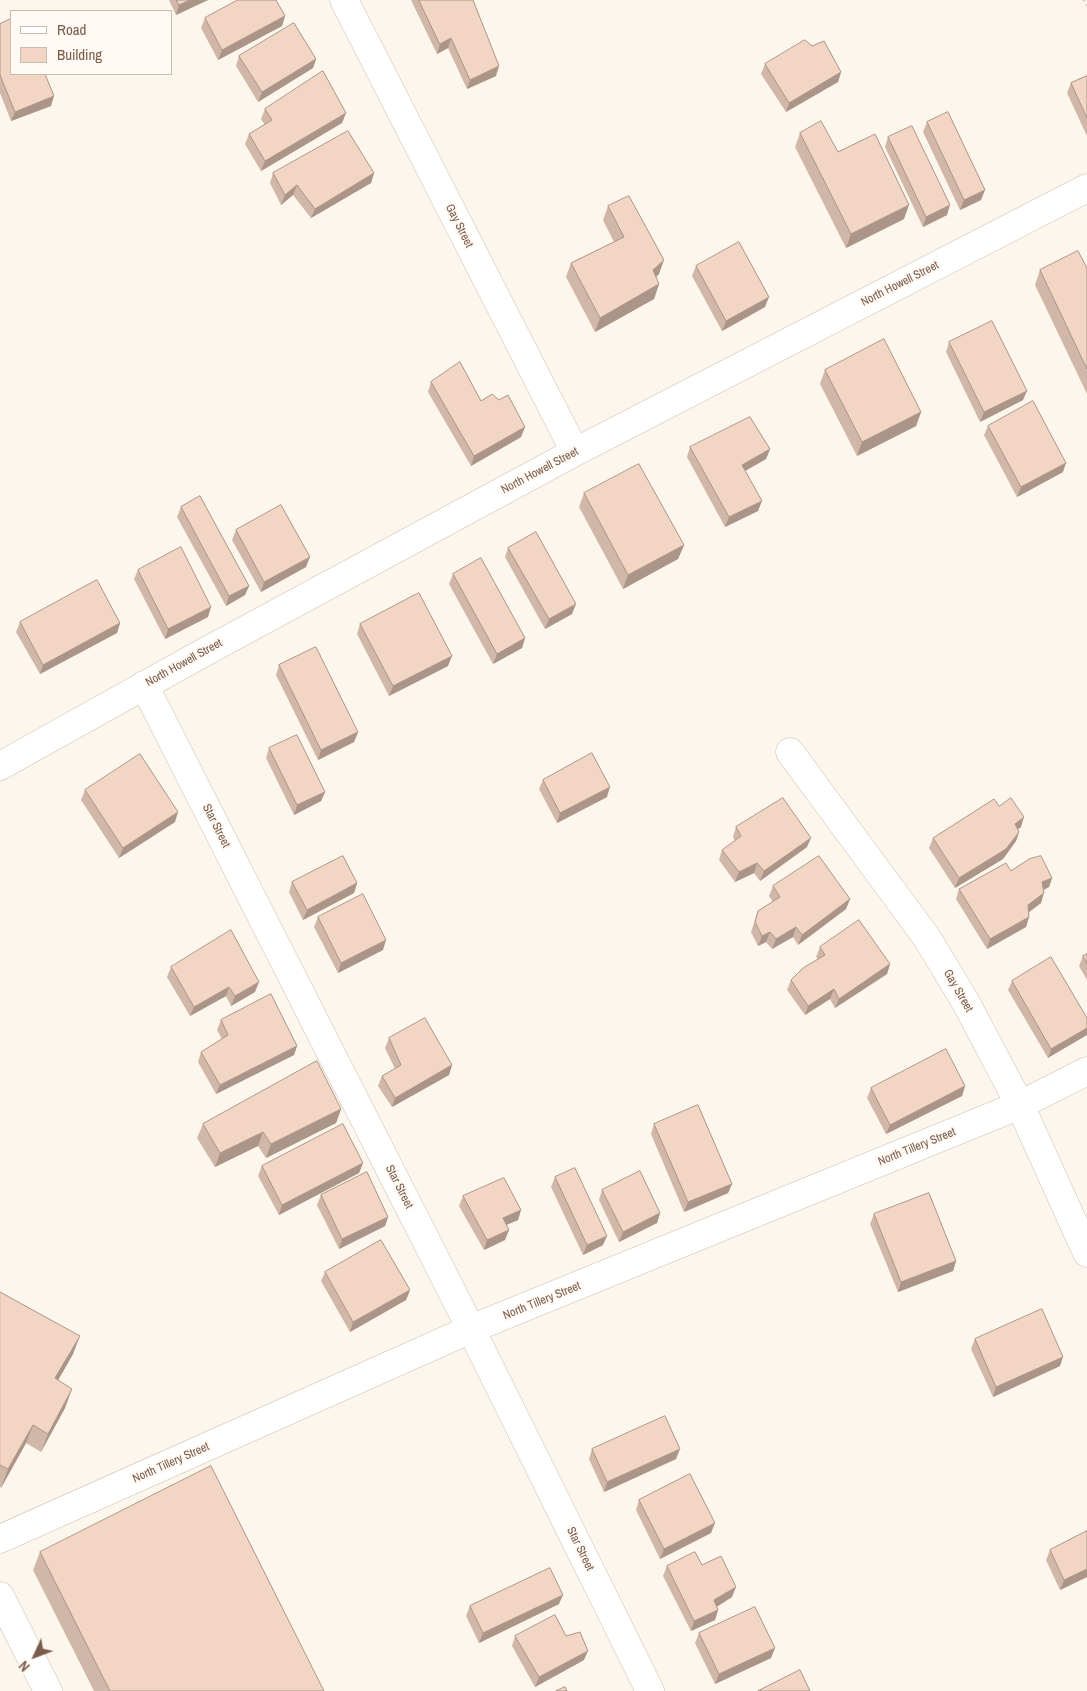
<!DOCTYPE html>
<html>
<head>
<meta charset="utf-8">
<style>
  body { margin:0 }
  #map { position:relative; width:1087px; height:1691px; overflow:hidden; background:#fdf6ec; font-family:"Archivo Narrow",sans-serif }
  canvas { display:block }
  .legend { position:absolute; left:10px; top:10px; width:162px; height:65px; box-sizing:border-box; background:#fffaf3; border:1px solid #cabbb1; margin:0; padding:6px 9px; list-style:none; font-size:15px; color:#7a5c4d }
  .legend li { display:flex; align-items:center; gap:10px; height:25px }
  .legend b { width:25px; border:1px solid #cabbb1 }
  .north { position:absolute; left:10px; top:1631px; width:50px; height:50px; -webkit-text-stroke:4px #fffaf3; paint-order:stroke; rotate:227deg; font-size:14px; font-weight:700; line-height:20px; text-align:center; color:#7a5c4d }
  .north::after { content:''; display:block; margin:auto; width:18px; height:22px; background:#7a5c4d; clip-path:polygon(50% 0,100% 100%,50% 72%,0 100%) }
</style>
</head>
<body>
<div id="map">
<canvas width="1087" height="1691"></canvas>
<ul class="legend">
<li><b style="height:6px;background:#fff"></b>Road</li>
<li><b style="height:14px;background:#f3d5c3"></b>Building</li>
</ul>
<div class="north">N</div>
</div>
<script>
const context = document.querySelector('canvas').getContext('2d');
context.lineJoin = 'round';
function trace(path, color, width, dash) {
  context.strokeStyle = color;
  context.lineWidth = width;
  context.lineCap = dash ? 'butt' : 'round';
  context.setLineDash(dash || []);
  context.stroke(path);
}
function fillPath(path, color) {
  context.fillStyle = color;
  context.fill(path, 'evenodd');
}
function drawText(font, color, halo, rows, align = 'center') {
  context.font = font + ' "Archivo Narrow",sans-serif';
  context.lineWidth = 4.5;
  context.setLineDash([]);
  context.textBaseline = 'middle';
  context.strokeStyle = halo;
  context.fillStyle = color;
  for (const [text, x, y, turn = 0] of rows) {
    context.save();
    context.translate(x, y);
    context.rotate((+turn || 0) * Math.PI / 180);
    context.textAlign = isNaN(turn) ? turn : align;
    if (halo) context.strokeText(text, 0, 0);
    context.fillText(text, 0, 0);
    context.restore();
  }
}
const minor = new Path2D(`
  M344,0L575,452
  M144,685L471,1329L650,1691
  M790,752L927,938L965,1001L1020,1105L1087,1253
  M0,766L201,654L575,452L1087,188
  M0,1539L471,1329L1020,1105L1087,1071
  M0,1596L48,1691`);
trace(minor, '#d1beb0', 29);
trace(new Path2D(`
  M1084,0L1087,6`), '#d9b8a5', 3, [1, 4]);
trace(minor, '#fff', 28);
fillPath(new Path2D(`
  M169,0H208L176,15Z
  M411,0H473L496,76L467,89L448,48L437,54Z
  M285,16L282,26L218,60L201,28L205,18Z
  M0,24L51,106L11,121L0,93Z
  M239,56L316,59L313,68L258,102L236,66Z
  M765,64L841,72L838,82L786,112L761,74Z
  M1087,76V136L1067,93L1071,83Z
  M265,109L342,123L261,171L245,144L249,134L265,125L261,119Z
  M927,122L981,200L960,210L923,132Z
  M800,133L838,152L904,219L846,248L795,147Z
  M888,137L947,215L923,227L885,147Z
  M273,173H374L371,183L311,218L293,195L281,205L270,183Z
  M608,206L659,274L656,277L659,284L654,299L595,332L566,277L571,263L614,242L603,220Z
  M696,266L765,307L722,331L692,276Z
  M1087,268V394L1035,285L1040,270Z
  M949,342L1023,400L980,422L946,352Z
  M825,370L921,412L916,426L857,456L820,384Z
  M431,382L481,401L525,427L521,437L471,466L428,392Z
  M988,426L1063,472L1017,497L984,435Z
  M690,447L770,449L766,459L745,471L758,511L725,527L687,457Z
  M584,493L684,545L678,559L623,589L579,507Z
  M181,507L249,586L245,595L226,606L177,517Z
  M236,530L306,567L261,592L232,540Z
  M508,548L572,614L545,629L505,557Z
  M138,570L208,617L165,639L134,579Z
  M453,574L525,638L522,648L493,664L449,584Z
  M20,622L120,623L117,633L40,674L16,632Z
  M360,624L448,666L389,696L357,634Z
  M279,665L358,732L354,742L318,760L276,675Z
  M269,748L325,792L321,801L294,815L266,758Z
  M543,780L607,797L557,823L539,789Z
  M85,790L175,822L119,858L81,800Z
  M999,806L1021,827L1018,829L1019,832L1016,841L1003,859L955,888L929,848L933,838Z
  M736,827L807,847L760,881L754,873L735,882L719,860L722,850L735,841L733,837Z
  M1011,871L1052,878L1049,887L1044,890L1041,903L1029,912V917L1026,927L987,949L956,899L959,889Z
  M292,882L357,883L354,893L303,920L289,892Z
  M773,886L850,899L846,909L798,945L793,937L772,949L766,942L758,946L751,932L758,911L773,902L769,896Z
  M318,917L383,950L338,973L314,927Z
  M820,947L890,964L887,974L835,1008L830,999L805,1015L787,990L791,980L818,959L816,957Z
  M1087,954V980L1079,966L1083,956Z
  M171,967L255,992L231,1006L226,996L190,1016L167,977Z
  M1012,981L1087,1018L1048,1058L1008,990Z
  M221,1020L297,1046L294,1055L216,1094L198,1062L201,1052L222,1039L217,1030Z
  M389,1038L452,1065L449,1075L392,1107L378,1086L382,1076L395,1069L385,1048Z
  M965,1086L962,1096L886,1134L867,1098L871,1088Z
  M341,1109L336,1123L266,1158L258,1146L215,1167L197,1138L203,1124Z
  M654,1124L732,1184L728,1193L684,1212L651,1134Z
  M363,1163L359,1173L279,1215L258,1176L262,1166Z
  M555,1177L603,1245L583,1255L551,1187Z
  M602,1190L660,1213L657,1223L619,1242L599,1200Z
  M321,1195L388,1217L385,1226L339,1249L317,1205Z
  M463,1196L518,1220L506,1225L505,1240L484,1250L459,1206Z
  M874,1214L956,1261L953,1271L898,1292L870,1224Z
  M325,1272L410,1290L406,1300L350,1332L321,1281Z
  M0,1292L73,1354L58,1380L65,1408L41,1452L26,1443L1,1488L0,1487Z
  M975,1339L1060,1366L993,1397L971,1349Z
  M592,1449L676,1459L604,1492L589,1459Z
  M639,1500L711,1533L660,1559L636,1510Z
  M1087,1531V1577L1060,1590L1046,1560L1050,1550Z
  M40,1552L324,1691H94L33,1570Z
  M702,1565L732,1597L717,1607L718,1610L715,1620L691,1631L663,1576L667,1566Z
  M559,1604L479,1643L466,1616L470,1606Z
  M699,1633L771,1658L715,1684L695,1643Z
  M515,1636H566L584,1660L535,1687L512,1646Z`), '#d1b7a8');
fillPath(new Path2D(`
  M190,0H208L176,15L179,5Z
  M285,16L282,26L218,60L222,50Z
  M451,38L448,48L437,54L440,44Z
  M316,59L313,68L258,102L262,92Z
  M499,66L496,76L467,89L470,80Z
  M841,72L838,82L786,112L789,103Z
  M54,96L51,106L11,121L15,112Z
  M346,113L342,123L261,171L265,161Z
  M374,173L371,183L311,218L315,209Z
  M297,185L293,195L281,205L285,195Z
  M985,190L981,200L960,210L964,200Z
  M909,205L904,219L846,248L851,234Z
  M950,205L947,215L923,227L926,217Z
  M664,260L659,274L648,284L653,270Z
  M659,284L654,299L595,332L600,318Z
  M769,297L765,307L722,331L726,321Z
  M1027,391L1023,400L980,422L984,412Z
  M921,412L916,426L857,456L862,442Z
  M525,427L521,437L471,466L474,456Z
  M770,449L766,459L738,475L742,465Z
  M1066,463L1063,472L1017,497L1021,487Z
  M762,501L758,511L725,527L729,517Z
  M684,545L678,559L623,589L628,575Z
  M310,557L306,567L261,592L264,582Z
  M249,586L245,595L226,606L229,596Z
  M576,604L572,614L545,629L549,619Z
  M211,607L208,617L165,639L168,629Z
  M120,623L117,633L40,674L43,665Z
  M525,638L522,648L493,664L497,654Z
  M452,656L448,666L389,696L393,686Z
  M358,732L354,742L318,760L321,750Z
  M610,787L607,797L557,823L560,813Z
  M325,792L321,801L294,815L297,805Z
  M178,812L175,822L119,858L123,848Z
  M1024,817L1021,827L1012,834L1015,824Z
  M1019,832L1016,841L1003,859L955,888L959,878Z
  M811,838L807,847L760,881L764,871Z
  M757,863L754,873L735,882L739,872Z
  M1052,878L1049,887L1038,892L1042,882Z
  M357,883L354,893L303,920L307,910Z
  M1044,893L1041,903L1025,915L1028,905Z
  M850,899L846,909L798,945L802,935Z
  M1029,917L1026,927L987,949L990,939Z
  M796,927L793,937L772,949L776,939Z
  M770,932L766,942L758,946L762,936Z
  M386,940L383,950L338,973L341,963Z
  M890,964L887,974L835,1008L839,999Z
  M259,982L255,992L231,1006L235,996Z
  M229,987L226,996L190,1016L194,1007Z
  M834,989L830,999L805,1015L808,1006Z
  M1087,1028V1035L1048,1058L1051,1049Z
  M297,1046L294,1055L216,1094L220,1085Z
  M452,1065L449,1075L392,1107L395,1098Z
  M965,1086L962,1096L886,1134L890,1125Z
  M341,1109L336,1123L266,1158L271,1144Z
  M263,1132L258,1146L215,1167L220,1153Z
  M363,1163L359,1173L279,1215L282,1205Z
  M732,1184L728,1193L684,1212L688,1202Z
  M521,1210L518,1220L499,1228L503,1218Z
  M660,1213L657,1223L619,1242L623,1232Z
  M388,1217L385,1226L339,1249L342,1239Z
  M509,1230L505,1240L484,1250L487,1240Z
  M607,1236L603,1245L583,1255L587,1245Z
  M956,1261L953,1271L898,1292L901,1282Z
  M410,1290L406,1300L350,1332L353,1322Z
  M80,1336L73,1354L49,1396L55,1378Z
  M1063,1357L1060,1366L993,1397L996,1387Z
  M72,1389L65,1408L41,1452L48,1434Z
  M33,1425L26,1443L1,1488L8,1469Z
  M680,1449L676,1459L604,1492L607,1482Z
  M715,1523L711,1533L660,1559L664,1549Z
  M1087,1569V1577L1060,1590L1064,1580Z
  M736,1587L732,1597L711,1610L714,1600Z
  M563,1595L559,1604L479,1643L483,1633Z
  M718,1610L715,1620L691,1631L694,1621Z
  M775,1648L771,1658L715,1684L719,1674Z
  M588,1651L584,1660L535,1687L539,1677Z`), '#aa9588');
const building = new Path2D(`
  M177,0H190L179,5Z
  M238,0H276L285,16L222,50L205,18Z
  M419,0H473L499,66L470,80L451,38L440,44Z
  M11,19V74H45L54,96L15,112L0,75V24Z
  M294,23L316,59L262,92L239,56Z
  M805,40L812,46L824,41L841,72L789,103L765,64Z
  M323,71L346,113L265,161L249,134L272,120L265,109Z
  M1087,76V118L1071,83Z
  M948,112L985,190L964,200L927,122Z
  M821,121L838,152L875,134L909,205L851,234L800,133Z
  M912,126L950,205L926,217L888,137Z
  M348,131L374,173L315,209L297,185L285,195L273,173Z
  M629,196L664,260L653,270L659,284L600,318L571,263L624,237L608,206Z
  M739,242L769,297L726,321L696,266Z
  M1078,251L1087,268V369L1040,270Z
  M992,321L1027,391L984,412L949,342Z
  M884,339L921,412L862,442L825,370Z
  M460,362L481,401L492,394L499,400L508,395L525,427L474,456L431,382Z
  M1033,401L1066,463L1021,487L988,426Z
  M750,417L770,449L742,465L762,501L729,517L690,447Z
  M639,464L684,545L628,575L584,493Z
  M200,496L249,586L229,596L181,507Z
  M281,505L310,557L264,582L236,530Z
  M536,532L576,604L549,619L508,548Z
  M181,547L211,607L168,629L138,570Z
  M481,558L525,638L497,654L453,574Z
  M97,580L120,623L43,665L20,622Z
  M419,593L452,656L393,686L360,624Z
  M316,647L358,732L321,750L279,665Z
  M297,735L325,792L297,805L269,748Z
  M592,753L610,787L560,813L543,780Z
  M140,754L178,812L123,848L85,790Z
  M783,798L811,838L764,871L757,863L739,872L722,850L741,836L736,827Z
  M1011,798L1024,817L1015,824L1019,832L1006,849L959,878L933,838L994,799L999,806Z
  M343,856L357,883L307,910L292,882Z
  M819,856L850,899L802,935L796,927L776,939L770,932L762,936L755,922L758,911L780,897L773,886Z
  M1041,856L1052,878L1042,882L1044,893L1028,905L1029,917L990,939L959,889L1006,863L1011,871L1029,859Z
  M363,894L386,940L341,963L318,917Z
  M859,920L890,964L839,999L834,989L808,1006L791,980L803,968L825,955L820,947Z
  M231,930L259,982L235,996L229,987L194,1007L171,967Z
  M1087,954V964L1083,956Z
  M1051,957L1087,1018V1028L1051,1049L1012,981Z
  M271,994L297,1046L220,1085L201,1052L228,1035L221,1020Z
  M425,1018L452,1065L395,1098L382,1076L401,1065L389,1038Z
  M946,1049L965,1086L890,1125L871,1088Z
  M317,1061L341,1109L271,1144L263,1132L220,1153L203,1124Z
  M698,1105L732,1184L688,1202L654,1124Z
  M343,1124L363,1163L282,1205L262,1166Z
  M575,1168L607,1236L587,1245L555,1177Z
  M640,1171L660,1213L623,1232L602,1190Z
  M367,1172L388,1217L342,1239L321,1195Z
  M504,1178L521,1210L503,1218L509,1230L487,1240L463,1196Z
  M929,1193L956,1261L901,1282L874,1214Z
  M381,1240L410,1290L353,1322L325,1272Z
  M0,1292L80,1336L55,1378L72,1389L48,1434L33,1425L8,1469L0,1465Z
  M1042,1309L1063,1357L996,1387L975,1339Z
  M665,1416L680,1449L607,1482L592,1449Z
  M211,1466L324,1691H110L40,1552Z
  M690,1474L715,1523L664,1549L639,1500Z
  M1087,1531V1569L1064,1580L1050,1550Z
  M695,1552L702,1565L721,1556L736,1587L714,1600L718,1610L694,1621L667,1566Z
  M550,1568L563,1595L483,1633L470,1606Z
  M755,1607L775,1648L719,1674L699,1633Z
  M555,1615L566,1636L580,1632L588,1651L539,1677L515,1636Z
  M800,1670L810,1691H758Z
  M565,1687L567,1691H556Z`);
fillPath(building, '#f3d5c3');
trace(building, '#aa9588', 1);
drawText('12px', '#7a5c4d', '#fffaf3', [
  ["Gay Street",459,226,63],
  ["North Howell Street",900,284,-27],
  ["North Howell Street",540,471,-28],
  ["North Howell Street",184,663,-29],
  ["Star Street",216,826,63],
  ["Gay Street",958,991,60],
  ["North Tillery Street",917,1147,-22],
  ["Star Street",399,1187,63],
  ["North Tillery Street",542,1301,-22],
  ["North Tillery Street",171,1463,-24],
  ["Star Street",580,1549,64]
]);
</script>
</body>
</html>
